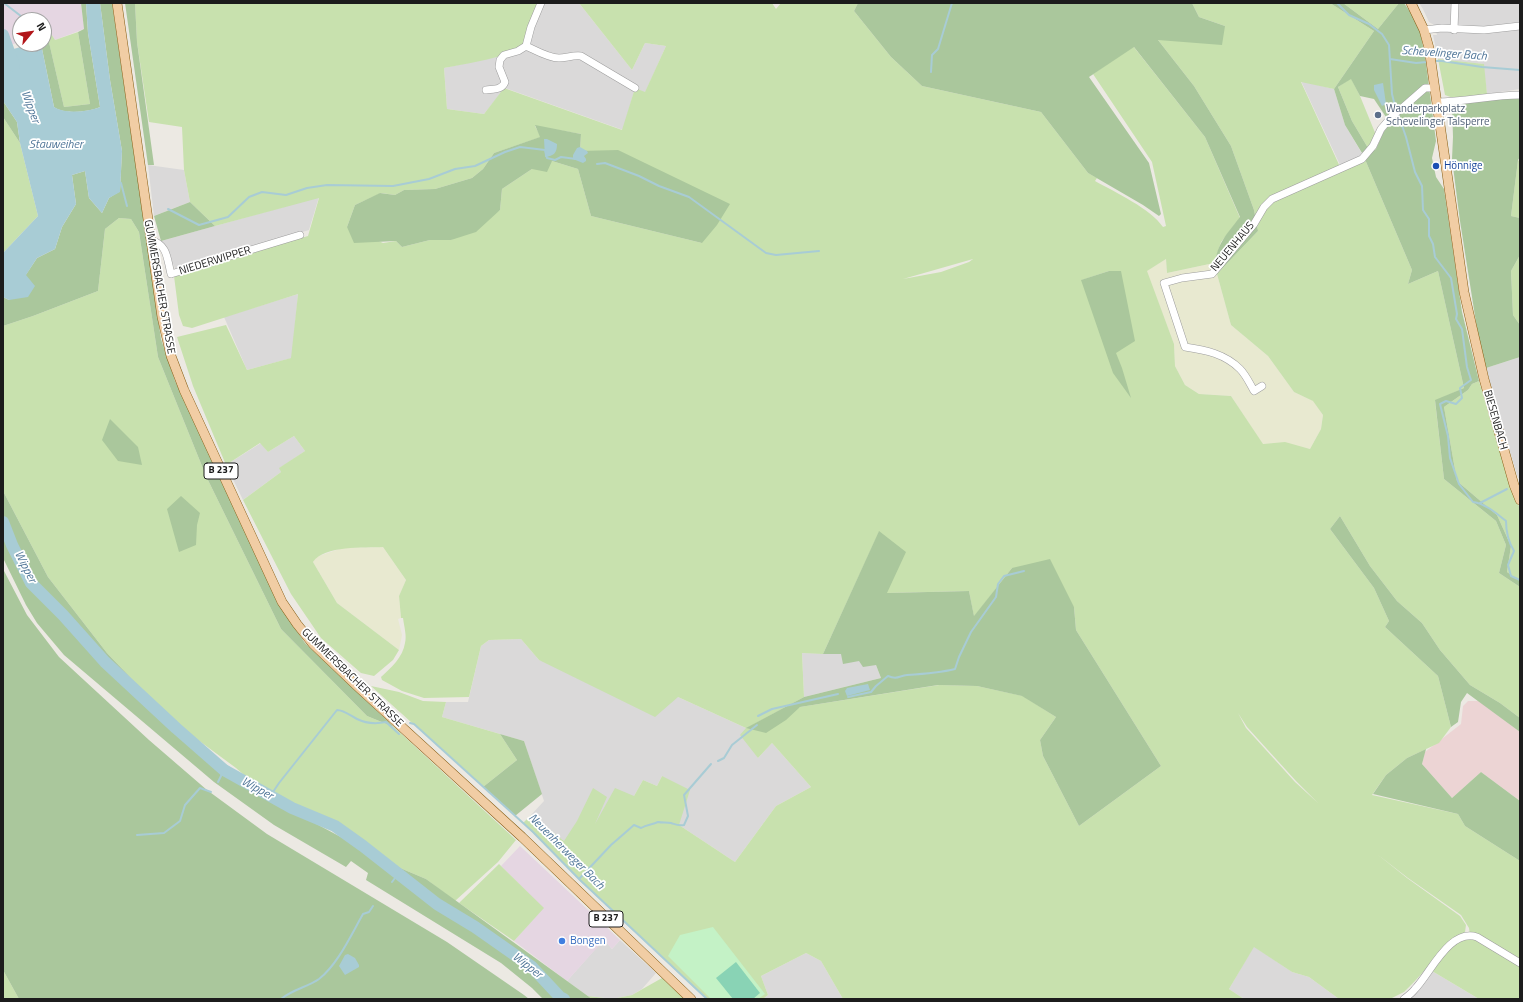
<!DOCTYPE html>
<html>
<head>
<meta charset="utf-8">
<style>
  body { margin:0 }
  #map { position:relative; width:1523px; height:1002px; overflow:hidden; background:#ece9e3; font-family:"Titillium Web",sans-serif }
  canvas { display:block }
  .frame { position:absolute; inset:0; border:4px solid #1c1c1c; pointer-events:none }
  .north { position:absolute; left:12px; top:12px; width:40px; height:40px; box-sizing:border-box; background:#fff; border:1px solid #a4a4a4; border-radius:50%; rotate:61deg; font-size:11px; font-weight:700; line-height:16px; text-align:center; color:#1c1c1c }
  .north::after { content:''; display:block; margin:auto; width:14px; height:18px; background:#b2161a; clip-path:polygon(50% 0,100% 100%,50% 72%,0 100%) }
</style>
</head>
<body>
<div id="map">
<canvas width="1523" height="1002"></canvas>
<div class="frame"></div>
<div class="north">N</div>
</div>
<script>
const context = document.querySelector('canvas').getContext('2d');
context.lineJoin = 'round';
function fillPath(path, color) {
  context.fillStyle = color;
  context.fill(path, 'evenodd');
}
function trace(path, color, width, dash) {
  context.strokeStyle = color;
  context.lineWidth = width;
  context.lineCap = dash ? 'butt' : 'round';
  context.setLineDash(dash || []);
  context.stroke(path);
}
function drawText(font, color, halo, rows, align = 'center') {
  context.font = font + ' "Titillium Web",sans-serif';
  context.lineWidth = 3.5;
  context.setLineDash([]);
  context.textBaseline = 'middle';
  context.strokeStyle = halo;
  context.fillStyle = color;
  for (const [text, x, y, turn = 0] of rows) {
    context.save();
    context.translate(x, y);
    context.rotate((+turn || 0) * Math.PI / 180);
    context.textAlign = isNaN(turn) ? turn : align;
    if (halo) context.strokeText(text, 0, 0);
    context.fillText(text, 0, 0);
    context.restore();
  }
}
fillPath(new Path2D(`
  M541,3H579L632,70L645,43L666,46L645,93L635,88L623,130L505,88L484,114L447,109L444,68L504,55L526,45Z
  M1419,3H1520V89L1487,94L1483,64L1438,59L1433,35H1437L1434,25L1429,22L1423,9Z
  M1301,81L1334,89L1345,125L1364,157L1341,167Z
  M148,165L184,170L190,202L154,216Z
  M319,197L309,230L176,270L161,241Z
  M298,294L292,358L247,370L224,317Z
  M1520,357V478H1518L1499,416L1486,368Z
  M294,436L305,451L280,468L281,472L243,500L226,465L261,443L268,452Z
  M521,639L539,660L678,697L746,728L758,758L772,743L811,787L776,806L735,862L679,825L662,776L657,786L643,780L634,796L591,831L564,841L531,815L544,801L524,741L442,717L446,702H468L481,646L489,640Z
  M802,653L841,654L876,665L881,678L804,697Z
  M604,939L612,949L620,940L656,973L642,989L632,995L612,999L588,996L567,981Z
  M1254,946L1292,972L1309,977L1339,999H1244L1229,989Z
  M806,953L821,961L843,999H763L768,995L761,976Z
  M1432,971L1479,999H1409Z`), '#dad9d9');
fillPath(new Path2D(`
  M1468,701H1479L1520,732V801L1481,772L1452,798L1422,764L1425,752L1461,724L1463,706Z`), '#ecd4d4');
fillPath(new Path2D(`
  M3,3H81L84,29L55,40L50,32L44,35V20H20V42L3,47Z
  M520,846L620,940L612,949L604,940L567,981L514,941L543,908L501,866Z`), '#e5d6e2');
fillPath(new Path2D(`
  M1166,259L1167,273L1214,263L1231,325L1268,356L1294,392L1314,401L1323,415L1321,429L1310,449L1285,443L1262,444L1231,396L1199,394L1185,385L1175,366L1174,344L1146,271Z
  M383,547L406,580L399,596L401,618L398,619L402,635L399,650L337,603L313,562L316,557L342,548Z`), '#e8e9d0');
fillPath(new Path2D(`
  M135,3H539C535,11 528,38 523,44C511,58 463,64 444,68L447,109L484,114L504,88L622,130L635,88L645,92L666,46L645,43L632,70L579,3H772L776,9L781,3H858L854,11L891,57L922,86L1041,112L1088,173L1097,178L1095,181C1115,192 1151,209 1163,227L1166,226L1152,162L1093,74L1133,46L1205,137L1240,218L1221,242L1214,263L1167,273L1166,259L1147,271L1174,344L1175,366L1185,385L1199,394L1231,396L1263,444L1285,442L1310,449L1321,429L1323,415L1313,401L1294,392L1268,356L1231,325L1217,274L1258,231L1254,210L1231,146L1194,86L1158,40L1225,26L1199,17L1192,3H1330L1374,31L1334,89L1301,82L1341,169L1364,157L1412,270L1408,284L1438,271L1464,388L1435,401L1444,479L1496,521L1506,545L1499,573L1520,587V718L1500,703L1470,685L1440,650L1422,623L1397,601L1370,566L1340,516L1330,529L1374,588L1389,621L1385,627L1438,676L1451,727L1439,743L1407,758L1386,775L1372,795L1458,814L1465,826L1520,861V961L1470,935L1469,928L1461,915L1408,878L1377,854L1407,878L1460,916L1466,925L1465,932L1449,943L1415,981L1404,992L1390,999H1339L1309,977L1292,972L1254,947L1229,989L1244,999H843L821,961L806,953L761,976L768,995L763,999H706L580,881L523,823L531,815L564,841L577,821L593,788L607,797L595,824L615,788L634,796L643,780L657,786L662,776L690,790L679,825L735,862L776,806L811,787L772,743L758,758L740,735L746,728L678,697L655,717L539,660L521,639L489,640L481,646L469,697L424,698L402,691L382,680L381,677C391,668 403,657 405,643C407,636 404,626 403,618H401L399,596L406,580L383,547C365,548 324,545 313,562L337,603L399,650L393,660L374,676L361,673L321,638L291,594L243,500L281,472L279,468L305,451L294,436L268,452L260,443L226,465L193,386L177,337L226,325L247,370L291,358L298,294L192,328L183,326L179,315L174,276L308,236L319,198L215,226L190,202L184,170L182,127L149,122L137,42ZM535,126L581,134L580,151L702,243L591,216L578,169L552,161L532,169L502,189L500,210L451,240H430L402,247L396,241L383,243L347,227L355,205L381,193L395,195L404,190L435,189L472,178L483,169L494,153L541,137ZM973,259L969,262L941,272L903,279ZM1109,271L1116,352L1082,280ZM879,532L887,593L969,591L974,617L1012,568L1074,607L1076,630L1161,766L1079,826L1043,756L1040,740L1056,717L1023,696L977,686L939,685L800,707L747,728L804,697L802,653L823,654ZM1238,713L1247,727L1296,781L1318,803L1295,782L1246,728Z
  M1343,3H1399L1378,29Z
  M50,32L55,40L78,32L90,104L64,107L47,34Z
  M1438,59L1484,64L1487,94L1456,99L1445,95Z
  M1351,78L1360,96L1376,135L1368,148L1352,121L1338,87Z
  M3,117L20,143L38,216L3,253Z
  M1518,160L1520,162V218L1511,216Z
  M119,218L131,219L139,232L158,357L206,476L281,629L367,716L394,727L516,840L498,862L455,901L426,879L393,865L368,846L355,834L316,814L259,788L236,768L171,720L107,653L48,577L3,491V326L33,316L98,291L105,229Z
  M1520,255V325L1513,315L1511,271Z
  M1479,381L1511,486L1520,509V581L1507,572L1511,546L1497,515L1457,481L1444,407L1468,390L1472,384Z
  M371,686L399,692L423,701L446,702L442,717L500,734L517,760L483,787Z
  M499,864L544,908L514,941L459,903Z
  M1461,939L1476,940L1520,965V999H1479L1432,971L1451,946Z
  M3,970L19,999H3Z
  M662,978L684,999H592L588,996L612,999L632,995Z`), '#c8e1ae');
fillPath(new Path2D(`
  M81,3H86L88,33L100,107C89,112 64,115 54,107L41,44H44V40L48,38L64,107L90,104L78,32L84,29Z
  M100,3H112L161,339L175,381L278,603L305,643L394,727L367,716L281,629L206,476L158,357L139,232L131,219L119,218L105,229L98,291L33,316L3,326V297L9,300L37,258L55,249L62,227L76,204L72,175L85,171L89,198L102,213L109,198L120,191L122,151L110,80Z
  M125,3H135L137,42L154,165H148Z
  M858,3H1192L1199,17L1225,26L1222,45L1158,40L1194,86L1231,146L1254,210L1258,231L1217,274C1211,250 1226,235 1240,217L1205,137L1134,47L1089,77L1149,163L1161,214L1159,216L1143,205L1088,173L1041,112L922,86L891,57L854,11Z
  M1330,3H1343L1378,29L1399,3H1404L1411,13L1420,31L1425,56L1436,141L1432,158L1436,177L1444,189L1462,312L1479,381L1472,384L1468,390L1444,407L1457,481L1497,515L1511,546L1507,572L1520,581V587L1499,573L1506,545L1496,521L1444,479L1435,400L1464,388L1438,271L1408,284L1412,270L1364,157L1376,149L1383,133L1390,123L1374,99L1360,96L1351,79L1338,87L1352,121L1368,148L1362,153L1345,125L1334,89L1374,31Z
  M1520,97V157L1518,160L1511,216L1520,218V255L1511,271L1513,315L1520,325V357L1486,368L1478,335L1460,221L1452,159L1453,137L1452,106V103Z
  M3,101L17,122L20,143L3,117Z
  M535,125L581,134L580,151L618,150L730,204L717,225L702,243L591,216L578,169L552,161L547,172L532,169L502,189L500,210L476,232L451,240H430L402,247L396,241L354,243L347,227L355,205L380,193L395,195L404,190L435,189L472,178L483,169L494,153L540,137Z
  M190,202L215,226L161,241L154,216Z
  M1109,271H1121L1135,341L1116,353L1122,368L1131,398L1113,373L1081,280Z
  M110,419L138,447L142,465L118,461L102,440Z
  M3,491L48,577L107,653L171,720L102,661L33,581L3,524Z
  M181,496L200,513L197,525L196,545L179,552L167,509Z
  M1340,516L1370,566L1397,601L1422,623L1440,650L1470,685L1500,703L1520,718V732L1467,693L1461,702L1458,722L1451,727L1438,676L1385,627L1389,621L1374,588L1330,529Z
  M879,531L906,552L887,593L969,591L974,616L1012,568L1050,559L1074,607L1076,630L1161,766L1079,826L1043,756L1040,740L1056,717L1022,696L977,686L938,685L800,707L786,720L766,733L746,728L804,697L881,678L876,665L863,667L859,661L843,664L841,654H823Z
  M3,532L30,584L78,639L102,665L176,730L231,768L255,791L393,865L426,879L592,999H543L532,988L501,963L366,880L368,873L351,861L346,867L274,825L214,782L64,655L37,623L26,605L3,558Z
  M3,569L27,615L59,657L149,740L207,790L267,834L447,942L524,995L529,999H19L3,970Z
  M500,734L524,741L542,794L515,816L483,787L517,760Z
  M1426,749L1422,764L1452,798L1481,772L1520,801V861L1465,826L1458,814L1373,794L1386,775L1407,758Z`), '#aac79c');
fillPath(new Path2D(`
  M713,927L765,994L758,999H711L668,956L680,935Z`), '#c4f2c6');
fillPath(new Path2D(`
  M736,962L760,993L753,999H733L716,978Z`), '#89d3b5');
fillPath(new Path2D(`
  M86,3H100L110,80L122,151L120,192L109,198L102,213L89,198L85,171L72,175L76,204L62,227L55,249L37,258L26,275L35,286L28,297L9,300L3,297V253L38,216L20,143L17,122L3,101V52L31,44H41L54,107C64,114 89,112 100,107L88,33Z
  M1383,83L1386,104L1382,106L1374,90V85Z
  M544,139H547L557,144C557,153 554,156 545,157Z
  M580,147L587,151L588,153L584,156L586,159V161L583,163L573,159V155L577,148Z
  M868,684L870,690L847,696L845,691L847,688Z
  M348,954L355,958L359,965V967L345,975L339,966L345,955Z`), '#a8ccd5');
trace(new Path2D(`
  M4,3L26,20
  M1337,3L1349,15L1369,24L1382,34L1389,45L1392,94L1396,110
  M1390,59L1416,63L1427,62
  M1434,61H1442L1482,67L1520,70
  M931,72L932,55L938,49L952,3
  M1398,114L1406,137L1415,172L1422,186L1423,210L1429,219V236L1433,244L1435,257L1451,278L1457,314L1456,319L1462,329L1467,367L1471,380L1460,388L1462,398L1456,404L1446,401L1440,404L1448,436L1450,458L1459,484L1473,502C1486,504 1496,513 1506,521C1506,533 1508,541 1514,551L1508,565L1511,576L1520,580
  M597,164L605,163L639,176L659,186L689,197L766,253L776,255L819,251
  M118,181L121,183L127,206
  M168,209L199,225L228,217L249,197L262,192L286,195L307,188L327,185L393,186L429,179L455,169L475,166L505,152L520,147L545,150L547,158L555,160L561,157L576,159
  M1480,503L1507,489
  M848,697L871,692L876,686L888,676C897,680 899,676 907,675C923,674 939,673 955,669L959,657L971,632L996,597L998,584L1004,576L1024,571
  M758,716L772,709L838,694
  M410,723L414,724L533,832L580,880L707,999
  M718,761L724,758L732,745L757,725
  M218,782L224,770
  M271,795L279,783L337,710C344,710 351,716 357,719C367,724 376,724 386,722L399,734
  M137,835L164,833L180,821L185,805L200,788L211,792
  M579,879L611,845L634,825L641,828C647,824 652,825 658,822C663,823 667,822 671,823C677,825 678,826 684,825L688,816L684,795L711,764
  M392,882L398,874
  M281,999C293,989 308,987 319,979C338,964 351,935 363,914L369,912L373,906`), '#a8ccd5', 2);
trace(new Path2D(`
  M3,35L14,66
  M3,522L12,545L31,583L63,615L105,662L176,728L224,770L292,808L335,826L363,846L437,904L475,927L532,967L560,997L564,999`), '#a8ccd5', 12);
const minor = new Path2D(`
  M1424,30L1442,28L1484,30L1520,26
  M1454,30L1455,3
  M526,46C535,50 548,58 559,58C566,58 573,55 581,56L635,88
  M486,90C494,89 502,90 505,82L499,67L500,60L504,55L518,51L526,46L531,27L541,3
  M1437,102C1465,102 1492,95 1520,95
  M151,240C168,245 167,259 171,274L300,235
  M1262,386L1254,391C1250,384 1246,375 1240,369C1225,354 1206,350 1185,347L1164,283L1182,278L1212,274L1254,224L1264,207L1272,199L1362,159L1373,146L1381,129L1393,115L1401,109L1425,88H1435
  M1404,999C1408,996 1412,993 1415,989C1431,972 1450,928 1477,937L1520,963`);
const major = new Path2D(`
  M117,3L162,317L171,356L184,390L282,602L297,624L313,644L357,686L522,837L691,999
  M1411,3L1424,30L1429,48L1464,292L1484,379L1514,485L1520,500`);
trace(minor, '#9d9d9d', 8);
trace(major, '#845b10', 10);
trace(minor, '#fff', 7);
trace(major, '#f1cda4', 9);
for (const [x, y, r, color] of [
  [1378,115,4,"#5c6f8a"],
  [1436,166,4,"#1a4fb4"],
  [562,941,4,"#3f7fe0"]
]) {
  const dot = new Path2D();
  dot.arc(x, y, r, 0, 2 * Math.PI);
  context.fillStyle = color;
  context.fill(dot);
  trace(dot, '#fff', 1.5);
}
for (const [x, y, w] of [
  [221,471,34],
  [606,919,34]
]) {
  const box = new Path2D();
  box.roundRect(x - w / 2, y - 8, w, 16, 3);
  context.fillStyle = '#fff';
  context.fill(box);
  trace(box, '#1c1c1c', 1);
}
drawText('bold 10px', '#1c1c1c', null, [
  ["B 237",221,471],
  ["B 237",606,919]
]);
drawText('11px', '#4e5e75', '#fff', [
  ["Wanderparkplatz",1386,109],
  ["Schevelinger Talsperre",1386,122]
], 'left');
drawText('11px', '#164399', '#fff', [
  ["Hönnige",1444,166]
], 'left');
drawText('11px', '#1c1c1c', '#fff', [
  ["NEUENHAUS",1233,247,-50],
  ["NIEDERWIPPER",215,261,-17],
  ["GUMMERSBACHER STRASSE",159,287,80],
  ["BIESENBACH",1495,420,74],
  ["GUMMERSBACHER STRASSE",352,678,44]
]);
drawText('11px', '#366cbe', '#fff', [
  ["Bongen",570,941]
], 'left');
drawText('italic 12px', '#517799', '#fff', [
  ["Schevelinger Bach",1444,54,4],
  ["Wipper",30,107,70],
  ["Stauweiher",56,145],
  ["Wipper",25,567,63],
  ["Wipper",257,789,29],
  ["Neuenherweger Bach",566,852,45],
  ["Wipper",527,966,38]
]);
</script>
</body>
</html>
